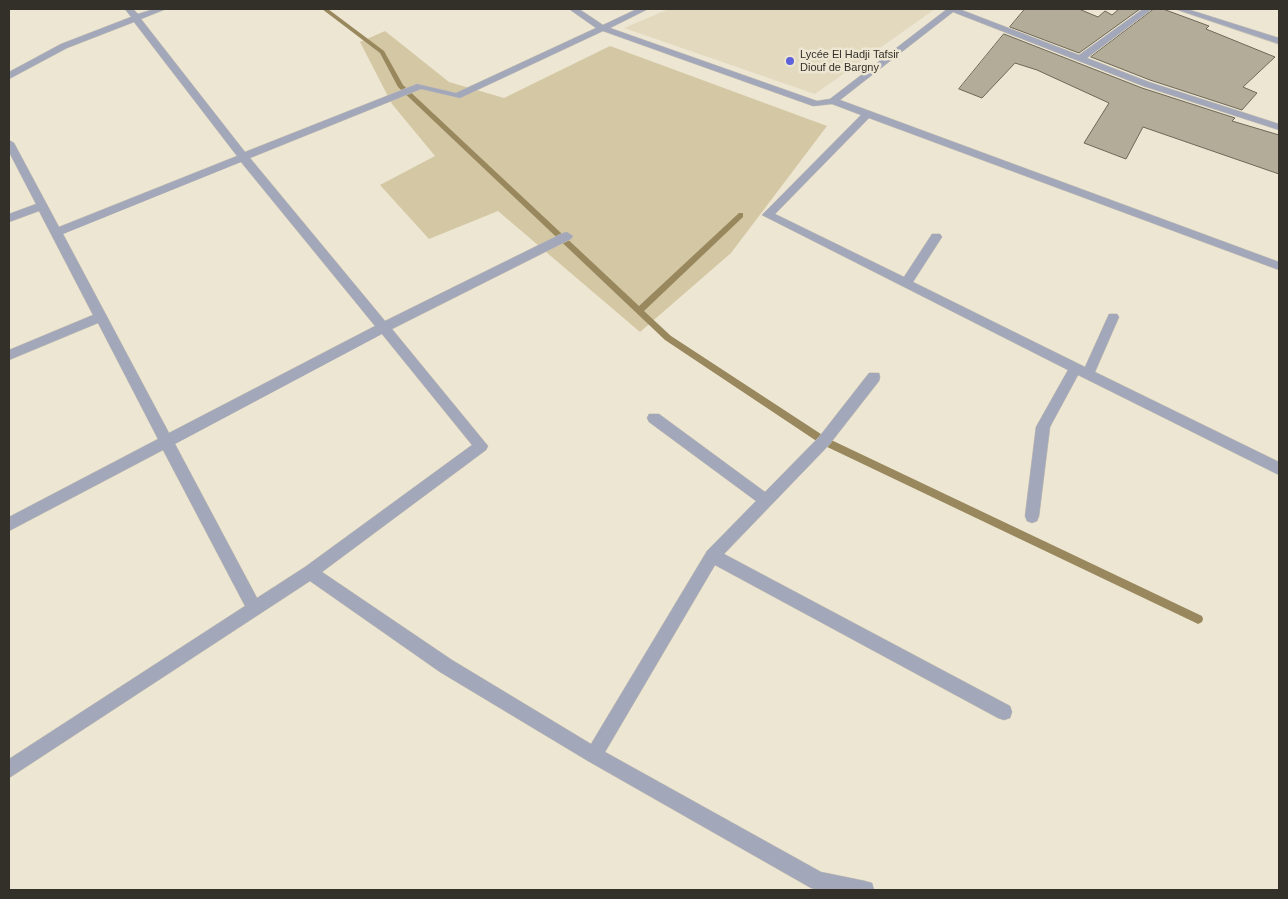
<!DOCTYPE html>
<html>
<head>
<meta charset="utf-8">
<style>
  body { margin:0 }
  #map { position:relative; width:1288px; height:899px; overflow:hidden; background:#ede6d2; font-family:Helvetica,sans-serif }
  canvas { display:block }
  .frame { position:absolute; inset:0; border:10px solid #333029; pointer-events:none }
</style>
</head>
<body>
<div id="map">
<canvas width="1288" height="899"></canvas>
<div class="frame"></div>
</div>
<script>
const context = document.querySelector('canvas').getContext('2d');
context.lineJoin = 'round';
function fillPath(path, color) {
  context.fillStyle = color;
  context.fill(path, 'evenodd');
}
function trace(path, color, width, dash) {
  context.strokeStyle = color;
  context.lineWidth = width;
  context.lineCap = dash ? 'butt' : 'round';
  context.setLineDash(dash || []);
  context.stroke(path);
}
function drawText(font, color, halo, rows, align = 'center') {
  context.font = font + ' Helvetica,sans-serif';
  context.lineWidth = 5;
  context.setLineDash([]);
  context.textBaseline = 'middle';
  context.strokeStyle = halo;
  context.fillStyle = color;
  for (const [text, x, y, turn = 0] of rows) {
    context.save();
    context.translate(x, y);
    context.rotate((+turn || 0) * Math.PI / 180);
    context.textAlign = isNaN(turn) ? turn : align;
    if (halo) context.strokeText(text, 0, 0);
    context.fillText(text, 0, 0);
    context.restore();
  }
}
fillPath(new Path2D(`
  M669,9H935L815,94L624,28Z`), '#e3d9bf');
fillPath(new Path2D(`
  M385,31L449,82L504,98L610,46L827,126L731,253L640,332L498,211L429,239L380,185L435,156L392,104L360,42Z`), '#d4c7a4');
fillPath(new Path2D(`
  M322,9H328L384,51L403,85L639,306L739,213H743V217L644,311L671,336L827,438L1202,616L1203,619L1202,622L1198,624L1194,622L821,444L665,340L398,87L380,53Z`), '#99885d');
const building = new Path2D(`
  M1025,9H1079L1098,17L1105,11L1112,15L1119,9H1140L1079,53L1010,27Z
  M1154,9H1163L1209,26L1206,29L1275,57L1243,87L1257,93L1242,110L1150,80L1091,57Z
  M1004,34L1142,88L1235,118L1232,121L1279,135V174L1143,127L1126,159L1084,143L1109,103L1037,70L1015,63L982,98L959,89Z`);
fillPath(building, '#b3ac99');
trace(building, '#6e6756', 1);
const minor = new Path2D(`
  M125,9H133L138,14L154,9H166L141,19L245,152L417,84L456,93L596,28L569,9H579L603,25L637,9H648L610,28L817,101L830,99L947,9H959L1079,55L1143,9H1152L1087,58L1149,82L1279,124V130L1143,86L953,12L840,100L1279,262V270L869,118L775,214L904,277L932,234H940L942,237L913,282L1085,367L1109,314H1117L1119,317L1095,372L1279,462V475L1078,375L1050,427L1039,516L1037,521L1032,523L1027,521L1025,516L1036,427L1068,370L762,215L861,115L832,104L813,106L603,31L460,98L421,89L250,158L385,321L563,233L567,232L573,236L571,239L392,329L488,446L486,450L322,572L452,660L591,744L707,551L756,501L649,422L647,418L649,414H659L765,492L819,437L869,373H879L880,377L879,381L829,445L724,554L1010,706L1012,712L1010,718L1004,720L998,718L715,565L605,752L821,872L865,881L872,883L874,890H818L811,888L588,761L440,672L310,581L9,778V759L245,606L163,450L9,531V517L158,439L98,323L9,360V350L93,315L39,211L9,222V214L36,204L9,152V140L14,143L59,227L237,156L134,22L67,48L9,79V72L61,44L131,17ZM241,162L375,326L169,433L63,234ZM382,334L472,445L305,567L257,598L175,444Z
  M1175,9H1187L1279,38V44Z`);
trace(minor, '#c8c2b0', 1);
fillPath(minor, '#a3a7ba');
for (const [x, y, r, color] of [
  [790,61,5,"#5e62da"]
]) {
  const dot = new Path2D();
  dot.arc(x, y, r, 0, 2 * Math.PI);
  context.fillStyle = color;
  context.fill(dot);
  trace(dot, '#ede6d2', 2);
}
drawText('11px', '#333029', '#ede6d2', [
  ["Lycée El Hadji Tafsir",800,55],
  ["Diouf de Bargny",800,68]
], 'left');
</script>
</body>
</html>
